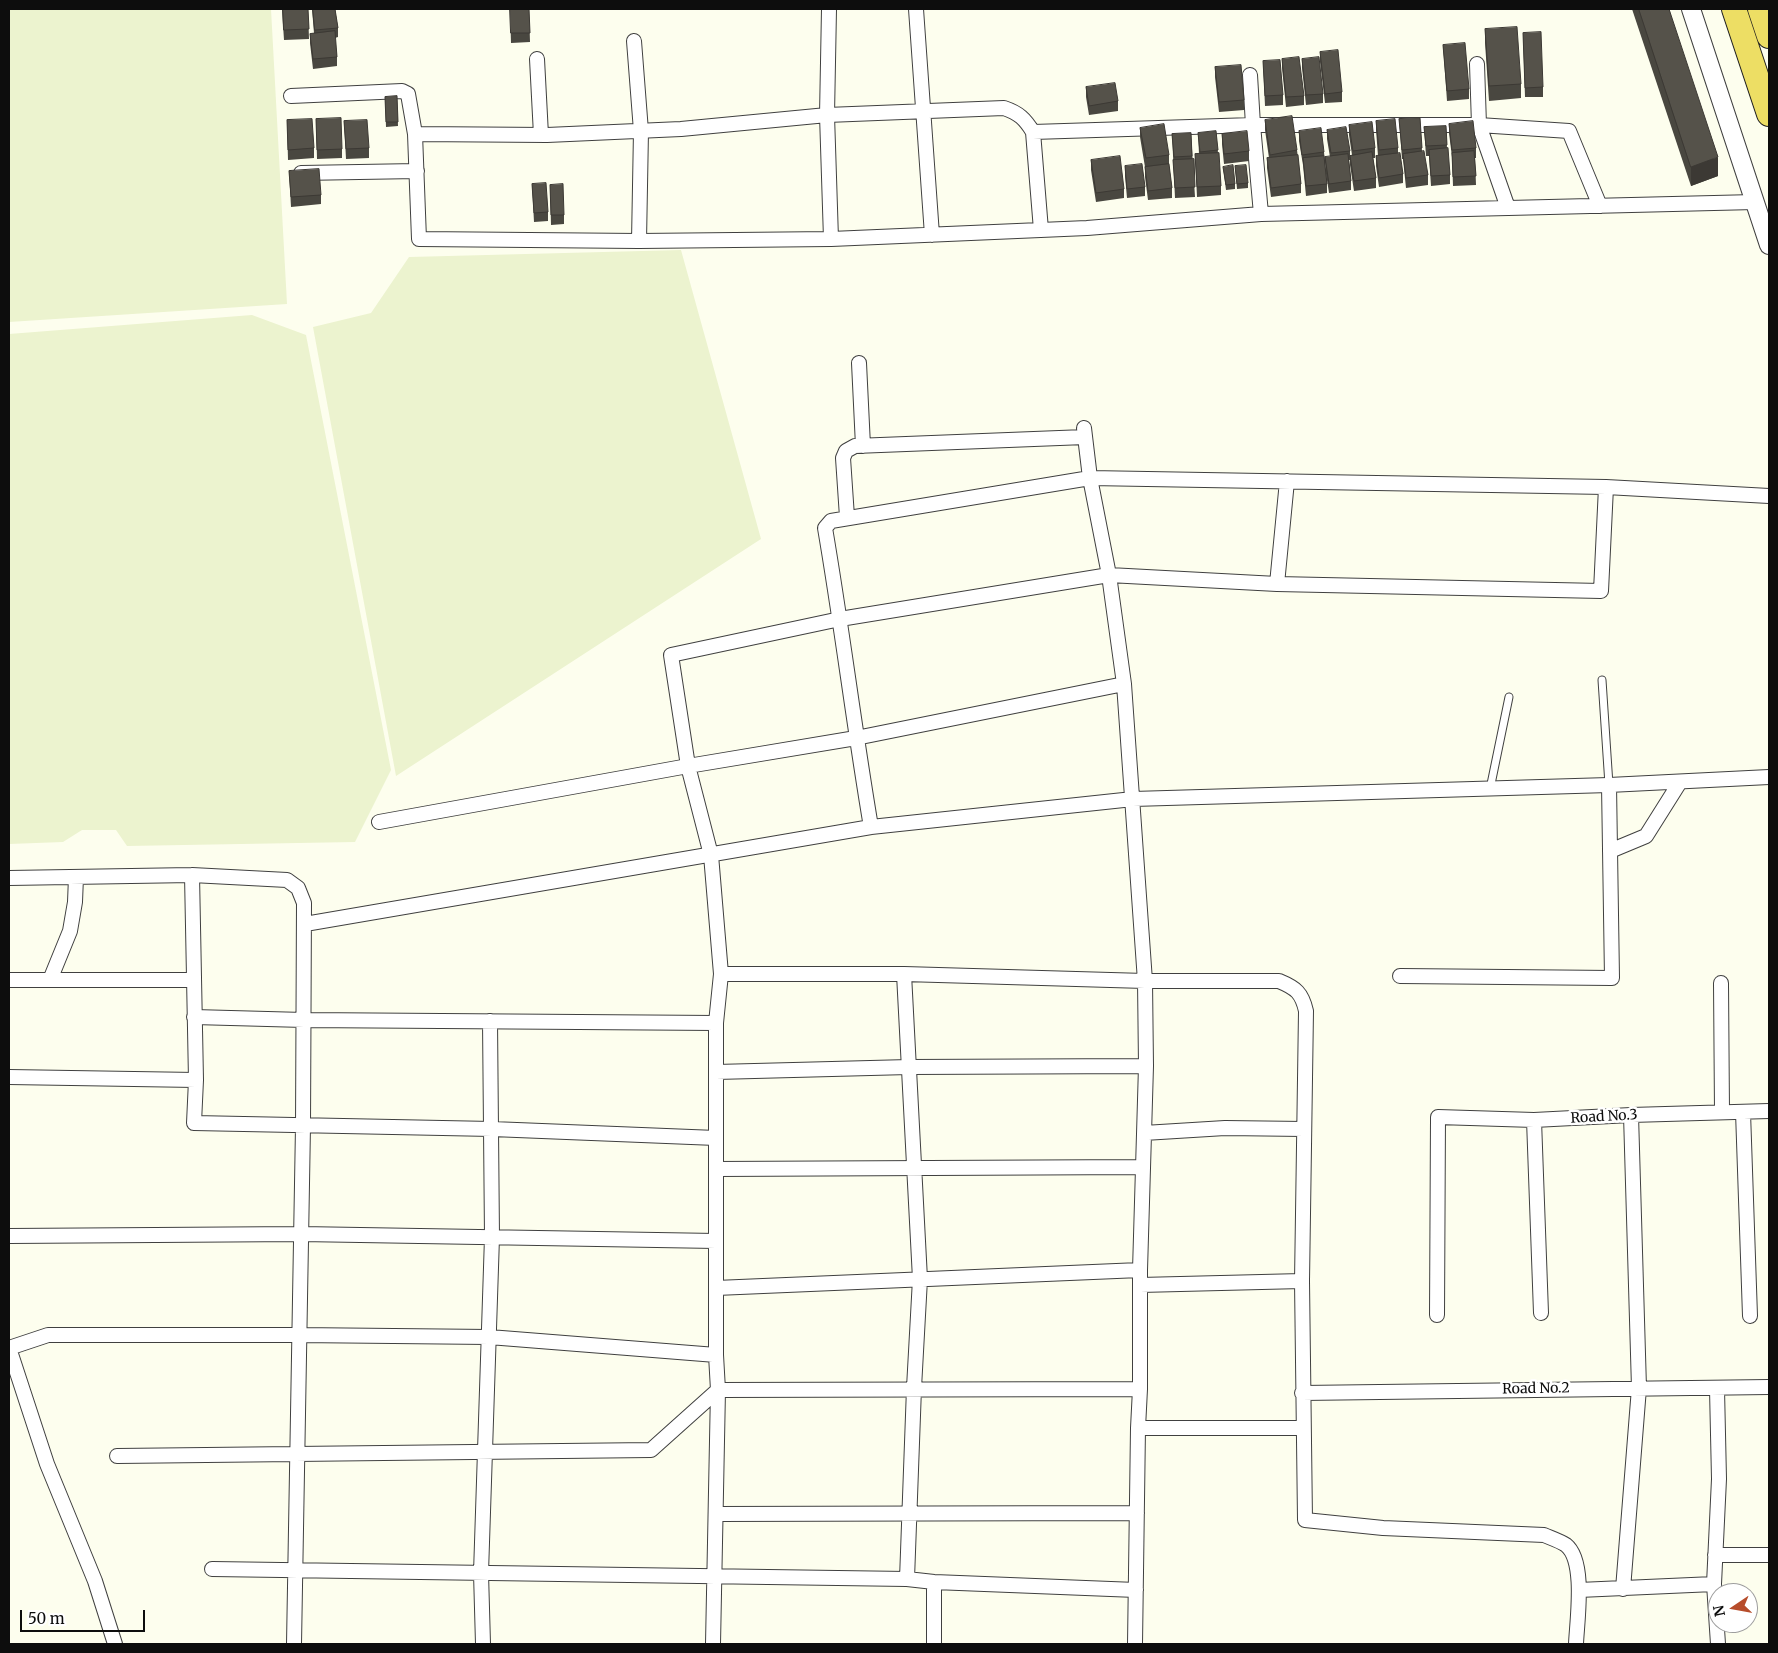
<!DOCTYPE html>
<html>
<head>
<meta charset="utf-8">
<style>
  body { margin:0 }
  #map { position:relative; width:1778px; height:1653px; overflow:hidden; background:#fdfeee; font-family:Merriweather,serif }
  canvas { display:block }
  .frame { position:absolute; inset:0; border:10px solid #0d0d0d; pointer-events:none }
  .north { position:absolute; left:1708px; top:1583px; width:50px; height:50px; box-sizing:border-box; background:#fff; border:1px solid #9e9e9e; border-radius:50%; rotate:258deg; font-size:14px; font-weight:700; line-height:20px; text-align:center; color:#0d0d0d }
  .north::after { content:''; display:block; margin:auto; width:18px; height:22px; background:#b74d2b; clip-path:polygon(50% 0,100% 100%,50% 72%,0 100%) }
  .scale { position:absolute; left:20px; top:1610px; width:125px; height:22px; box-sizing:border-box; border:2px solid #0d0d0d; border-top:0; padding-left:6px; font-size:15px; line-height:18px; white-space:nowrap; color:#0d0d0d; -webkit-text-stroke:4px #fff; paint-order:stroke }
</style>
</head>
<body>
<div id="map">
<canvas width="1778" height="1653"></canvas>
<div class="frame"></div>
<div class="north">N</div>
<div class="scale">50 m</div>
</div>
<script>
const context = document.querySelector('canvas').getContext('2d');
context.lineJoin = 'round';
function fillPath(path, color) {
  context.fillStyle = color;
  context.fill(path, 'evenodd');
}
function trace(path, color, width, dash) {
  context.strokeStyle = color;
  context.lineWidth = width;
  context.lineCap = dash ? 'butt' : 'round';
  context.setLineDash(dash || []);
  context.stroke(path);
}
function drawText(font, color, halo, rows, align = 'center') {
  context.font = font + ' Merriweather,serif';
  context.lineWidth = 5;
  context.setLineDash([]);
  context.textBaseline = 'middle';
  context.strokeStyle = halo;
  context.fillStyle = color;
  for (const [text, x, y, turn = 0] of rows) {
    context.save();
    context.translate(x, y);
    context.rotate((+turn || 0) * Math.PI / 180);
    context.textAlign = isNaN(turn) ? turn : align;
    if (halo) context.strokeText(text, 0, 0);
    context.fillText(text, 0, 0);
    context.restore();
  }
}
fillPath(new Path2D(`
  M9,9H271L287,304L9,322Z
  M681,250L761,539L396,776L313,327L371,313L409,257Z
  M252,315L306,335L391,770L355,842L127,846L116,830H82L63,842L9,844V334Z`), '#ecf3cf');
const service = new Path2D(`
  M1602,680L1609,785
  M1490,789L1509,697`);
const minor = new Path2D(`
  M829,9L827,115L831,239
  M916,9L932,235
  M634,41L641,131L639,241
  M537,59L541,135
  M1477,64L1479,125L1569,131L1600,206
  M1250,75L1253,125H1479L1508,208
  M291,96L402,91L408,94L415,134L419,239L639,241L831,239L1087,228L1261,214L1755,202
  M1033,132L1253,125L1261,214
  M415,134L547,135L681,129L827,115L1004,108C1019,113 1025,119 1033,132L1041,230
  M301,173L417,171
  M859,363L863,446
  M847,517L843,458L846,451L855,446L1085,437
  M1277,584L1287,481
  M379,822L688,766L856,738L1124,684
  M871,827C854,727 842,627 825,528L831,521L1090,478L1606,487L1769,496
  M1610,851L1646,836L1680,782
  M192,875L196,1080L194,1123L492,1129L716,1138
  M9,878L192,875L287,880L298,888L304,903L303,1126L294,1644
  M305,924L871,827L1133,799L1609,785L1769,777
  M721,974H904
  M1400,976L1612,978L1609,785
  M9,980H193
  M50,980L70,931L75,902L76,877
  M1721,983L1722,1112
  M194,1017L304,1020L716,1023
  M716,1072L909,1067L1146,1066
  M9,1077L196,1080
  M1743,1112L1750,1316
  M1534,1120L1541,1313
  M1144,1133L1225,1128L1304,1129
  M716,1169L1143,1167
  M9,1236L301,1234L716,1241
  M1140,1270L1146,1066L1145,981H1279C1296,988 1302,993 1306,1011L1302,1281
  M1140,1285L1302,1281L1305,1520L1383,1528L1544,1535C1551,1538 1560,1541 1566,1545C1586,1561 1577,1620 1576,1644
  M716,1288L1140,1270V1389L1138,1428L1135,1644
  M1437,1315L1438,1117L1534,1120L1631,1115L1769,1111
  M1717,1389L1719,1479L1714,1584L1718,1644
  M1302,1393L1769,1387
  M1138,1428H1303
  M117,1456L651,1450L718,1390L1140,1389
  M716,1514L1137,1513
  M1715,1555H1769
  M212,1569L907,1579L934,1582L1136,1590
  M907,1579L914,1388L920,1279L904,974L1145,981L1124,684L1109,575L1090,478L1084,428
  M1623,1589L1639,1388L1631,1115
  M1579,1590L1714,1584
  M115,1644L95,1581L47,1464L9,1348L48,1335H298L489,1337L716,1355
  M483,1644L481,1573L492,1237L490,1021
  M713,1644L718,1390L716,1355V1023L721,974L711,855L688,766L671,655L840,619L1109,575L1277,584L1601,591L1606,487
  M934,1644V1582`);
const tertiary = new Path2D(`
  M1691,9L1769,245`);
const trunk = new Path2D(`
  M1734,9L1769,114
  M1760,9L1769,36`);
trace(service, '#404040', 9);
trace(minor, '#404040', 16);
trace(tertiary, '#404040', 20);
trace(trunk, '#1e1e1e', 26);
trace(service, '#fff', 7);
trace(minor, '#fff', 14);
trace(tertiary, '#fff', 18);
trace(trunk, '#edde64', 24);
fillPath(new Path2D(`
  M282,9H308L309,39L284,40Z
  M312,9H335L338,28V37L335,38L337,57V66L313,69L310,43V34L314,33Z
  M510,9H529L530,42L511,43Z
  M1632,9H1669L1718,176L1691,186Z
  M1485,29L1521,84V98L1489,101L1485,43Z
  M1523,33L1543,87V97H1525Z
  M1443,45L1469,89V99L1447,101Z
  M1320,52L1342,92V102L1325,103L1320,62Z
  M1282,59L1304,96V105L1286,107L1282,68Z
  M1302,59L1323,94V103L1306,105L1302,68Z
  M1263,61L1283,95V105L1265,106Z
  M1215,67L1244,100V110L1219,112L1215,77Z
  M1086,87L1118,101V111L1089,115L1086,97Z
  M397,96L398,126L386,127L385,97Z
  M1420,118L1422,151L1428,175V185L1406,188L1403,159H1402L1399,119Z
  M316,119L342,149V158L317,159Z
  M287,120L314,148V158L288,160Z
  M1265,120L1297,150L1301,184V193L1271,197L1267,168V158H1269L1265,130Z
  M344,121L369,148V158L346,159Z
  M1376,121L1398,148V153L1403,174V183L1379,187L1376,166V156H1378L1376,130Z
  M1449,124L1476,148V158H1475L1476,185L1453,186L1452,157L1449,133Z
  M1349,125L1375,148V158H1373L1376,178V188L1354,191L1350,165V156L1352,155L1349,135Z
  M1446,126L1447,148L1450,175V184L1431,186L1429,156H1426L1424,127Z
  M1140,128L1169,155V165L1172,188V198L1148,200L1145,177V167L1140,137Z
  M1327,130L1350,151V160H1349L1351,181V190L1329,193L1325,167V157H1330L1327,139Z
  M1216,131L1221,186V195L1197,197L1195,154H1199L1198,133Z
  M1299,131L1324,152L1327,184V193L1306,196L1303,165L1299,141Z
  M1191,133L1195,197L1175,198L1172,134Z
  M1222,134L1249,151V161L1224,164L1222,144Z
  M1091,160L1124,189V198L1096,202L1091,170Z
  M1125,166L1145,187V196L1127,198L1125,176Z
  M1235,166L1248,183V188L1237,189Z
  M1223,167L1235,184V189L1226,190Z
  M289,171L321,195V204L291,207Z
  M532,184L548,212V221L534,222Z
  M550,185L564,215V224L551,225Z`), '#494740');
fillPath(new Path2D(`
  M1718,157V176L1691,186V167Z`), '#3c3934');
const building = new Path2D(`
  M283,9H308L309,29L284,30Z
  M313,9H335L338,28L315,30Z
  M510,9H529L530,33H511Z
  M1639,9H1669L1718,157L1691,167Z
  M1517,27L1521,84L1489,86L1485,29Z
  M335,31L337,57L313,59L310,34Z
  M1541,32L1543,87L1525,88L1523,33Z
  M1465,43L1469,89L1447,91L1443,45Z
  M1338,50L1342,92L1325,94L1320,52Z
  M1299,57L1304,96L1286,97L1282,59Z
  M1319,57L1323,94L1306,95L1302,59Z
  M1280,60L1283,95L1265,96L1263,61Z
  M1241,65L1244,100L1219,102L1215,67Z
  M1115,83L1118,101L1089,106L1086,87Z
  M397,96L398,122H386L385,97Z
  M1292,116L1297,150L1270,155L1265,120Z
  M341,118L342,149L317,150L316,119Z
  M1420,118L1422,148L1402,150L1399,119Z
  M312,119L314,148L288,150L287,120Z
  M1395,119L1398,148L1379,150L1376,121Z
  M367,120L369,148L346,149L344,121Z
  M1473,121L1476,148L1452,150L1449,124Z
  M1372,122L1375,148L1353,151L1349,125Z
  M1164,124L1169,155L1146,158L1140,128Z
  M1446,126L1447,145L1426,146L1424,127Z
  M1346,127L1350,151L1331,153L1327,130Z
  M1321,128L1324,152L1302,155L1299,131Z
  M1216,131L1218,150L1200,152L1198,133Z
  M1247,131L1249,151L1224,154L1222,134Z
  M1191,133L1192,156L1174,157L1172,134Z
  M1448,148L1450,175L1431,176L1429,150Z
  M1424,151L1428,175L1406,178L1403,154Z
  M1474,151L1476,176L1453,177L1452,153Z
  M1372,152L1376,178L1354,181L1350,156Z
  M1219,153L1221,186L1197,187L1195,154Z
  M1400,153L1403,174L1379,178L1376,156Z
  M1348,154L1351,181L1329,184L1325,157Z
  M1298,155L1301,184L1271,188L1267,158Z
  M1120,156L1124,189L1096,193L1091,160Z
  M1324,156L1327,184L1306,186L1303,158Z
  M1194,159L1195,187L1175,188L1173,160Z
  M1142,164L1145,187L1127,189L1125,166Z
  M1169,164L1172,188L1148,191L1145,167Z
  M1233,165L1235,184L1226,185L1223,167Z
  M1246,165L1248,183L1237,184L1235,166Z
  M319,169L321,195L291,197L289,171Z
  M546,183L548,212L534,213L532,184Z
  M563,184L564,215H551L550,185Z`);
fillPath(building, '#55524a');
trace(building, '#3c3934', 1);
drawText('14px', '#0d0d0d', '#fff', [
  ["Road No.3",1604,1117,-3],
  ["Road No.2",1536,1389,-1]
]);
</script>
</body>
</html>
